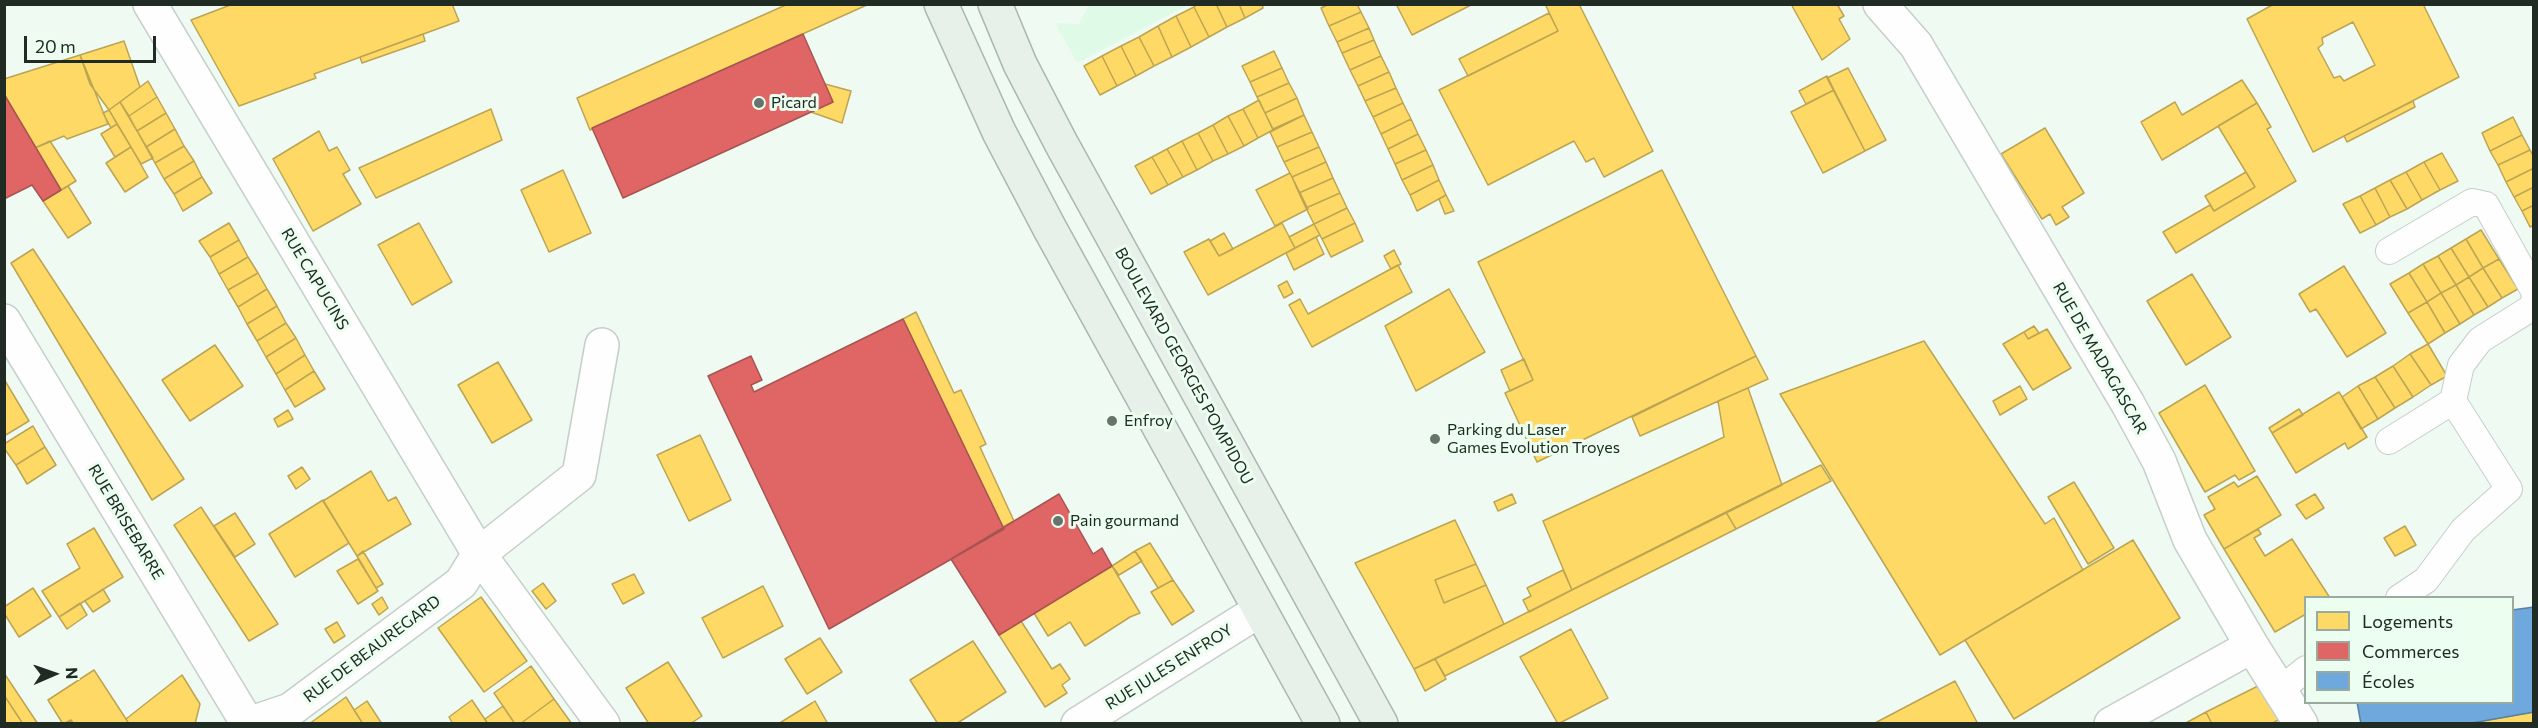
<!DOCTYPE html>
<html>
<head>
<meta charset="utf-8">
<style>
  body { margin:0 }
  #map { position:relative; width:2538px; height:728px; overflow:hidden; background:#effaf2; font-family:Commissioner,sans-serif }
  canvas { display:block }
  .frame { position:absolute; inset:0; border:6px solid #202b23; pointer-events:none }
  .legend { position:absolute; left:2304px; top:596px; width:210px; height:108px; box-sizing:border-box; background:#ebfef0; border:2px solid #9aaa9e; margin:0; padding:8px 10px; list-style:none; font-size:18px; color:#202b23 }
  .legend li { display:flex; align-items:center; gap:12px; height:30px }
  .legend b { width:30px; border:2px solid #9aaa9e }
  .north { position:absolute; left:24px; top:644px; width:60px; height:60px; -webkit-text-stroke:4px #ebfef0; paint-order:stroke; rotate:88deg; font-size:16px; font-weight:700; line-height:24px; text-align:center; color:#202b23 }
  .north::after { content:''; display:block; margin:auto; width:21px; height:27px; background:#202b23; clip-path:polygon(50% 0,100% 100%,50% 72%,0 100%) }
  .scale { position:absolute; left:24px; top:36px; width:132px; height:27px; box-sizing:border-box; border:3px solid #202b23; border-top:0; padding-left:8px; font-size:18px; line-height:21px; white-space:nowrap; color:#202b23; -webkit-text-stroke:4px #ebfef0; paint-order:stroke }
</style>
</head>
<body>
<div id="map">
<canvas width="2538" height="728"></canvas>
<div class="frame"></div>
<ul class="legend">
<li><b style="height:16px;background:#ffd966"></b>Logements</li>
<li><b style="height:16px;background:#e06666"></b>Commerces</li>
<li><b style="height:16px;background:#6fa8dc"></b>Écoles</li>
</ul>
<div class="north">N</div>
<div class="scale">20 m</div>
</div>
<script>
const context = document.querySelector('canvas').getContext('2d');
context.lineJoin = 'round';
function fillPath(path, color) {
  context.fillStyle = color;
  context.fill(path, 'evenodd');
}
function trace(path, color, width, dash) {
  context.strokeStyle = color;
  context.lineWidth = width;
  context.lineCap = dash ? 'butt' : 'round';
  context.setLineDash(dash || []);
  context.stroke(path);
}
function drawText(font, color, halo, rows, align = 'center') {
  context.font = font + ' Commissioner,sans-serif';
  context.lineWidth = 6;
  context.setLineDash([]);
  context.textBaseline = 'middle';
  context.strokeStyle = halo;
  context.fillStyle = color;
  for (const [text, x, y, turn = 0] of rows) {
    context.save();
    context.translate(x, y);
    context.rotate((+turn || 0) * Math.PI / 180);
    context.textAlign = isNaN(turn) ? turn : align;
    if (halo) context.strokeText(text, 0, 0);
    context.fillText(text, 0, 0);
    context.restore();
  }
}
fillPath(new Path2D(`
  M1089,5V4L1188,5L1077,63L1055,23L1079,24Z`), '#e0fae8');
const homes = new Path2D(`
  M233,4H452L459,21L314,74L316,78L239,106L191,20Z
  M788,4H869L590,130L577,98Z
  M1198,4H1216L1227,27L1209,37L1194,7Z
  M1216,4H1239L1245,18L1227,27Z
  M1239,4H1262L1263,8L1245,18Z
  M1329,4H1357L1361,12L1329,26L1321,8Z
  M1396,4H1473L1412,35Z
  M1545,4H1579L1653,151L1604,177L1594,158L1586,162L1574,141L1488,185L1439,90L1558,31Z
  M1791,4H1837L1844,16L1839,19L1850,39L1822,60Z
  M2274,4H2423L2459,77L2313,152L2247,19ZM2353,22L2375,65L2344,81L2340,76L2334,78L2318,48L2323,44L2322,38Z
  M1194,7L1209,37L1191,47L1176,16Z
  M1361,12L1369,28L1337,42L1329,26Z
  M1549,13L1558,31L1468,76L1459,59Z
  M1176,16L1191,47L1172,57L1158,26Z
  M1158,26L1172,57L1154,66L1139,37Z
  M1369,28L1374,40L1342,53L1337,42Z
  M423,34L425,41L362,63L360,57Z
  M1139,37L1154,66L1136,76L1121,46Z
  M1374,40L1381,56L1350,70L1342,53Z
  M124,41L140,87L109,110L90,84L80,55Z
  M1121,46L1136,76L1117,86L1102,56Z
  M1274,51L1282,68L1250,82L1242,66Z
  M80,55L108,124L67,139L64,136L35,148L4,94V79Z
  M1102,56L1117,86L1100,95L1084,66Z
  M1381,56L1389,72L1358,86L1350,70Z
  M1282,68L1289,83L1257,97L1250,82Z
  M1848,68L1886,140L1865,151L1827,78Z
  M1389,72L1396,88L1365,101L1358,86Z
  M1827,76L1834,90L1806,104L1799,91Z
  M2242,80L2257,103L2162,160L2141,122L2175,102L2182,115Z
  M148,81L157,97L129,116L120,102Z
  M1289,83L1297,98L1265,113L1257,97Z
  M825,84L851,91L842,123L811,112L833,102Z
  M1396,88L1403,103L1373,117L1365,101Z
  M1834,90L1865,151L1823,173L1791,112Z
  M157,97L166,113L137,131L129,116Z
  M1297,98L1304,115L1273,129L1265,113Z
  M1259,100L1273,130L1258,138L1243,109Z
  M2413,101L2415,107L2347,142L2344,136Z
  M120,102L153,158L141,164L109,110Z
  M1403,103L1411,119L1381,134L1373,117Z
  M2257,103L2271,127L2267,129L2296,181L2176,253L2163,232L2210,205L2214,211L2255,187L2218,126Z
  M491,109L502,140L376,198L359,168Z
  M1243,109L1258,138L1244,146L1228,116Z
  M109,110L117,124L111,128L103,113Z
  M166,113L175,129L146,147L137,131Z
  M1304,115L1312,132L1277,147L1270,132Z
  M1228,116L1244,146L1228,154L1213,125Z
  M2513,117L2522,135L2490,151L2482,133Z
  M1411,119L1418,134L1388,149L1381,134Z
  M117,124L131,147L115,157L101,134Z
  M1213,125L1228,154L1213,161L1198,133Z
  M2045,128L2084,193L2062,207L2069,217L2056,225L2050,214L2042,219L2001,154Z
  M175,129L184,146L155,163L146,147Z
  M319,131L329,151L337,147L350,170L343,174L361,204L313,231L273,159Z
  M1312,132L1319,147L1284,162L1277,147Z
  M1198,133L1213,161L1197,170L1182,141Z
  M1418,134L1426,150L1395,164L1388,149Z
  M2522,135L2530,150L2498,165L2490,151Z
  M50,141L76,181L61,190L35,148Z
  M1182,141L1197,170L1183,177L1167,149Z
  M184,146L194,161L164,179L155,163Z
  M131,147L148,177L125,192L106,163Z
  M1319,147L1326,162L1292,177L1284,162Z
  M1167,149L1183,177L1168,185L1152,157Z
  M1426,150L1433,165L1402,180L1395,164Z
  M2530,150L2534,157V168L2506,182L2498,165Z
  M2442,153L2458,181L2440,190L2424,162Z
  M1152,157L1168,185L1151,194L1135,166Z
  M194,161L202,177L174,194L164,179Z
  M1326,162L1333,178L1299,193L1292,177Z
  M2424,162L2440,190L2422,200L2406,172Z
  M1433,165L1439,180L1410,195L1402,180Z
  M2534,168V187L2514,197L2506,182Z
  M563,170L591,233L549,252L521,190Z
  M1662,170L1756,356L1537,462L1505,393L1533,380L1478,262Z
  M2246,172L2255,187L2214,211L2205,196Z
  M2406,172L2422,200L2407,209L2390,180Z
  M1290,173L1308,209L1275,226L1256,190Z
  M202,177L212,193L183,211L174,194Z
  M1333,178L1340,193L1306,208L1299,193Z
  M1439,180L1446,195L1417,211L1410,195Z
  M2390,180L2407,209L2390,217L2375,188Z
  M68,186L91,223L68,238L43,201Z
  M2534,187V205L2522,211L2514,197Z
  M2375,188L2390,217L2376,225L2360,196Z
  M1340,193L1347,208L1314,224L1306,208Z
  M1446,195L1454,211L1445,214L1439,199Z
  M2360,196L2376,225L2360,233L2343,204Z
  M2534,205V225L2530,227L2522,211Z
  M1347,208L1355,223L1322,239L1314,224Z
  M229,223L239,240L210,257L199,241Z
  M419,223L452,282L412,305L378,245Z
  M1282,223L1295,248L1208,295L1184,252L1209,239L1219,256Z
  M1355,223L1363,241L1331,257L1322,239Z
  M1314,224L1320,235L1295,248L1289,237Z
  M2481,230L2499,259L2483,268L2466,239Z
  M1224,233L1233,249L1219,256L1210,241Z
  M1316,237L1324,254L1294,270L1286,253Z
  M2466,239L2483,268L2469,277L2451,248Z
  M239,240L248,257L219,274L210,257Z
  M2451,248L2469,277L2456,285L2438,256Z
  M33,249L184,479L152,500L11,263Z
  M1394,250L1401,264L1391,269L1384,256Z
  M2438,256L2456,285L2441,293L2423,264Z
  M248,257L258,273L228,290L219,274Z
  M2499,259L2518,289L2502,298L2483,268Z
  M2423,264L2441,293L2427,302L2409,273Z
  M1398,265L1412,292L1312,347L1289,305L1300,299L1308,314Z
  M2344,266L2386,333L2347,357L2316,309L2310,312L2299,294Z
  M2483,268L2502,298L2488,307L2469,277Z
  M258,273L267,289L238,307L228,290Z
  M2409,273L2427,302L2408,313L2390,284Z
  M2192,274L2231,337L2186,365L2147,301Z
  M2469,277L2488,307L2474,315L2456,285Z
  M1287,281L1293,293L1284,298L1278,286Z
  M2456,285L2474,315L2460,324L2441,293Z
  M267,289L277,306L247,324L238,307Z
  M1449,289L1485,352L1416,391L1385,326Z
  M2441,293L2460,324L2445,333L2427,302Z
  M2427,302L2445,333L2428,344L2408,313Z
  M277,306L286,323L257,341L247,324Z
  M916,312L954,393L961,390L986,444L980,447L1014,521L1003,527L903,319Z
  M286,323L296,338L266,357L257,341Z
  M2034,326L2039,333L2028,339L2024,332Z
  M2047,329L2071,368L2033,390L2003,344L2024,332L2028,339Z
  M296,338L305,355L276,374L266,357Z
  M1924,341L2045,524L2054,518L2083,570L1940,655L1780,394Z
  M2428,344L2447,376L2431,385L2410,354Z
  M215,345L243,386L190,421L162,380Z
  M2410,354L2431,385L2413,397L2393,366Z
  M305,355L314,371L285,390L276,374Z
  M1756,356L1768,379L1640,436L1632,417Z
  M1524,359L1533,380L1510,391L1501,370Z
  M498,362L532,420L492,443L458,385Z
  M2393,366L2413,397L2395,408L2375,377Z
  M314,371L325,389L295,407L285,390Z
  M2375,377L2395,408L2378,419L2358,386Z
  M4,379L29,421L4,436Z
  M2205,385L2255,471L2239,480L2235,475L2205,492L2159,413Z
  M2020,386L2027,399L2000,415L1993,401Z
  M2358,386L2378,419L2361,429L2342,397Z
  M1748,388L1782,485L1572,590L1543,521L1724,437L1718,401Z
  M2339,392L2367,437L2348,449L2345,443L2296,473L2272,433Z
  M2299,409L2303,415L2272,433L2269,428Z
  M288,410L293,419L278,427L274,419Z
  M33,426L45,447L16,465L4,448V444Z
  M700,435L731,500L689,521L657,455Z
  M45,447L56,465L27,484L16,465Z
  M1821,465L1831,481L1736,529L1726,512Z
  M302,467L310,479L296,489L288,476Z
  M371,471L388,501L396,497L411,524L357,556L323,501Z
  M2257,476L2281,515L2224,549L2204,515L2215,509L2208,497L2234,482L2238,487Z
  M2074,482L2114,548L2088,564L2048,497Z
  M1512,494L1516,503L1498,511L1494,502Z
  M2315,494L2324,508L2306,519L2296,505Z
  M323,500L349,543L295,577L269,534Z
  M201,507L278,624L249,641L174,525Z
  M1726,512L1736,529L1445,676L1435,659Z
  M235,513L255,544L235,557L214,526Z
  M1455,520L1476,564L1435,580L1444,603L1486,585L1504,624L1414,669L1355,563Z
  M2405,526L2416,545L2395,556L2384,538Z
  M94,528L123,577L59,617L42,591L80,568L67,544Z
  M2258,529L2261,534L2254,538L2265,556L2292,539L2330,598H2306V614L2275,632L2224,549Z
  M2133,540L2180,618L2014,719L1965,640Z
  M1150,543L1173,580L1158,588L1135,551Z
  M363,551L383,584L376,588L357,556Z
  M1135,551L1142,561L1119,575L1112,566Z
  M358,559L378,591L358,604L337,571Z
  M1476,564L1486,585L1444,603L1435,580Z
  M1112,566L1140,613L1130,617L1085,646L1070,622L1048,636L1034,613Z
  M1563,570L1572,590L1529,612L1523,600L1531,596L1527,588Z
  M634,574L644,593L623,604L612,584Z
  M1173,580L1194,611L1172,625L1151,592Z
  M543,583L556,601L546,609L532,591Z
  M763,586L783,626L723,658L702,618Z
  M33,588L51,616L19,637L4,613V607Z
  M103,589L110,601L93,612L85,601Z
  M382,597L388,608L379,615L372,604Z
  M481,597L527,661L484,692L438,628Z
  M80,603L87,615L67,629L59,617Z
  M1021,621L1052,669L1060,664L1070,679L1062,685L1067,693L1045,707L999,635Z
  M337,622L345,636L334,643L325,629Z
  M1571,629L1608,698L1558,724L1520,657Z
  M820,638L842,672L807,694L785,659Z
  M973,641L1006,692L956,724H938L910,680Z
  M1435,659L1446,679L1425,691L1414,669Z
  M668,662L702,716L690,724H649L626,688Z
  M531,666L554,699L520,724H515L494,693Z
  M94,670L126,719L129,724H74L71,720L63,724L48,700Z
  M4,673L38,724H23L4,695Z
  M182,675L200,704L195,724H129L126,719Z
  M1955,681L1978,724H1873Z
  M2260,685L2280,719L2271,724H2212L2206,712Z
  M4,695L23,724H4Z
  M346,697L363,724H309Z
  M554,699L572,724H520Z
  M472,700L488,724H453L449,717Z
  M367,701L382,724H363L354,710Z
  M815,701L828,724H778L812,703Z
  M503,706L515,724H488L485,719Z
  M2206,712L2212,724H2184Z
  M2534,712V724H2466Z`);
fillPath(homes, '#ffd966');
trace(homes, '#bca552', 1.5);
const shops = new Path2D(`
  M803,34L833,102L623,198L592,128Z
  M4,94L61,190L43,201L32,185L4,199Z
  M903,319L1004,529L829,629L708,376L751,356L762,380L751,385L754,392Z
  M1059,494L1093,554L1102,548L1112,566L999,635L951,559Z`);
fillPath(shops, '#e06666');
trace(shops, '#a65452', 1.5);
const schools = new Path2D(`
  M2534,607V712L2466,724H2361L2357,702H2512V610Z`);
fillPath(schools, '#6fa8dc');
trace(schools, '#5782a4', 1.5);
const lane = new Path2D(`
  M2389,251L2472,202L2486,205L2534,291
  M2453,401L2461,365L2480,340L2531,308L2534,301
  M2389,441L2453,401L2509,489L2463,530L2426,580L2399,598
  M2280,690L2306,669`);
const street = new Path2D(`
  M150,4L479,554L603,724
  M1880,4L1916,45L2128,404L2159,461L2190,540L2252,646L2301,724
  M4,321L248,724
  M248,724L290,710L461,583L479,554L579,475L602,345
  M1078,724L1260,610
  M2111,724L2252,646`);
const primary = new Path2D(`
  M941,4L999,132L1050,229L1323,724
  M995,4L1020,64L1061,143L1381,724`);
trace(lane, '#c5cfc8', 28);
trace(street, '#c5cfc8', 36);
trace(primary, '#aab9af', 36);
trace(lane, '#fdfefd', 26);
trace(street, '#fdfefd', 33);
trace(primary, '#e8f0ea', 33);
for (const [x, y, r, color] of [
  [759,103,6,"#68736b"],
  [1112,421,6,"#68736b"],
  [1435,439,6,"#68736b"],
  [1058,521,6,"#68736b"]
]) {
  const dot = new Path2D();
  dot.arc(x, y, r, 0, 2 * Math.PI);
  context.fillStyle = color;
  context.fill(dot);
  trace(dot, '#ebfef0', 2);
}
drawText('16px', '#202b23', '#ebfef0', [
  ["Picard",771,103],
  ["Enfroy",1124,421],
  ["Parking du Laser",1447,430],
  ["Games Evolution Troyes",1447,448],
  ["Pain gourmand",1070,521]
], 'left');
drawText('16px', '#202b23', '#ebfef0', [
  ["RUE CAPUCINS",315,279,59],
  ["RUE DE MADAGASCAR",2100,358,60],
  ["BOULEVARD GEORGES POMPIDOU",1184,366,61],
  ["RUE BRISEBARRE",126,522,59],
  ["RUE DE BEAUREGARD",372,649,-37],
  ["RUE JULES ENFROY",1169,667,-32]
]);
</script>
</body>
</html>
